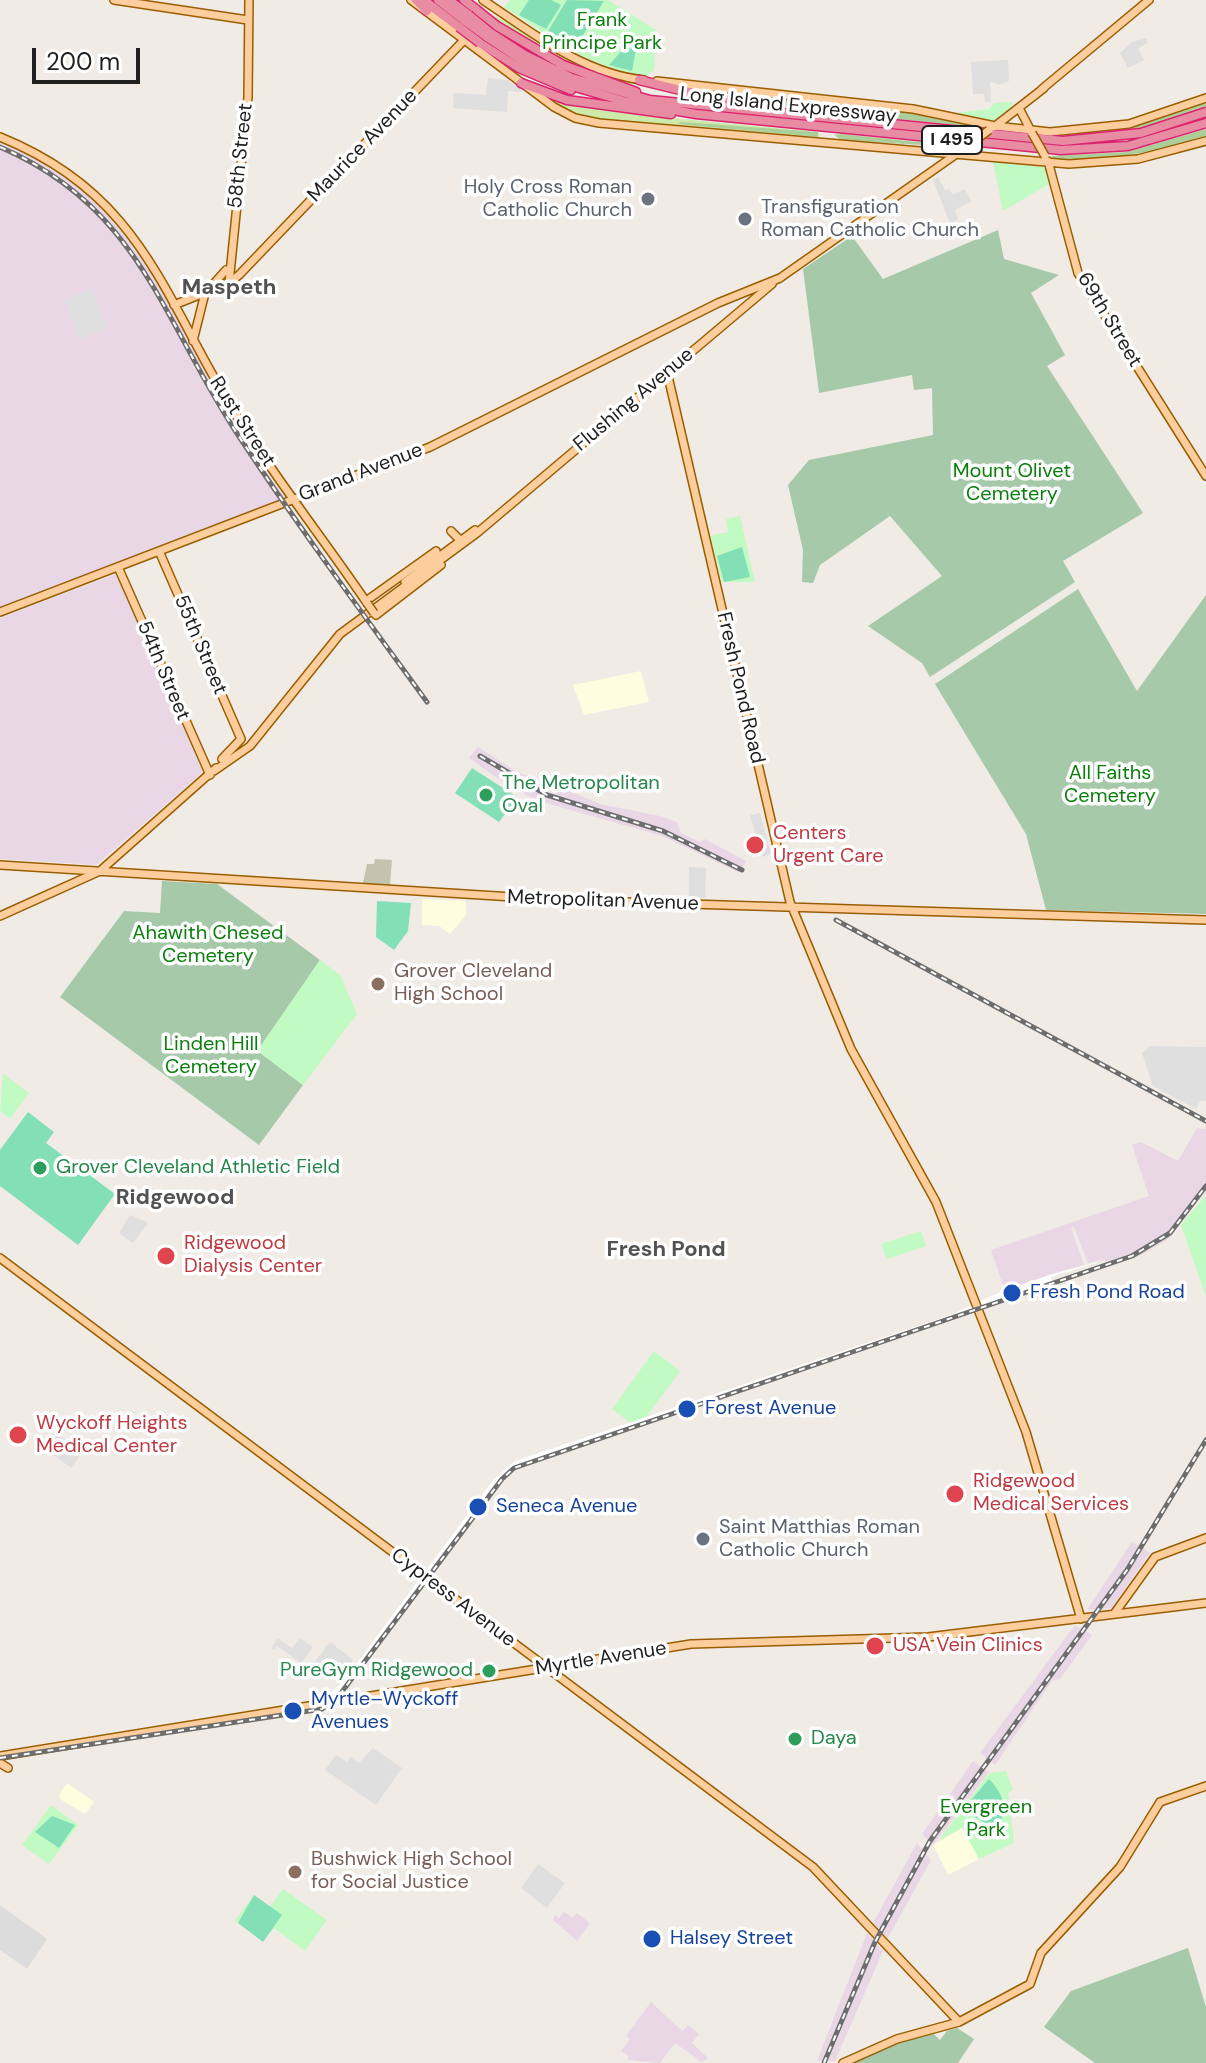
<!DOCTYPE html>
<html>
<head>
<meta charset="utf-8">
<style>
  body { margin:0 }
  #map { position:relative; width:1206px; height:2063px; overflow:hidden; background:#f0ebe5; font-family:"DM Sans",sans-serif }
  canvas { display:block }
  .scale { position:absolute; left:32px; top:48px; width:108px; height:36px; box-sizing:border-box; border:4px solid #1f1f1f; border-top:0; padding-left:10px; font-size:24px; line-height:28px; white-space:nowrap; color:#1f1f1f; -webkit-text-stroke:6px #fff; paint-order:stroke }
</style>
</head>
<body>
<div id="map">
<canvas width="1206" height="2063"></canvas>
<div class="scale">200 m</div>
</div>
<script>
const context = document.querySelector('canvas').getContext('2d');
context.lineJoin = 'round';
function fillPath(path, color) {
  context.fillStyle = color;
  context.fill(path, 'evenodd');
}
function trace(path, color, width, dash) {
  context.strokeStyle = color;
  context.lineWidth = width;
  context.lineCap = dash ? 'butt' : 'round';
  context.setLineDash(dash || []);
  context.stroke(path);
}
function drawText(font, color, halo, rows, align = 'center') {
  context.font = font + ' "DM Sans",sans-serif';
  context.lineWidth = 7;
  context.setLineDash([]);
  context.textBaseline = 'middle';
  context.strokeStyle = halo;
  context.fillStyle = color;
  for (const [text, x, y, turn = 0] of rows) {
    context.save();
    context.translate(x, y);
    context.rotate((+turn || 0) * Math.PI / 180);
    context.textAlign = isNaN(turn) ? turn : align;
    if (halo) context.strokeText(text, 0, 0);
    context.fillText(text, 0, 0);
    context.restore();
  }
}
fillPath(new Path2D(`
  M0,1905L47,1939L27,1969L0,1950Z`), '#dddcdc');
fillPath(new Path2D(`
  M0,143L34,157L87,194L119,226L145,261L246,443L288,502L0,612Z
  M116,574L203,772L96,865L0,859V618Z
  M478,747L517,772L545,783L547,791L557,795V786L600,804L660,816L677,822L681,833L700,842L705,839L746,861L740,873L662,836L539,801L511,788L469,758Z
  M1197,1128L1206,1129V1189L1167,1240L1141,1255L1107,1266L1105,1260L1088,1263L1074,1227L1071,1228L1084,1265L1005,1291L991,1250L1149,1196L1132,1145L1141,1142L1178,1161Z
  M1132,1542L1150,1553L1112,1608L1087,1610Z
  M1075,1625L1092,1635L1060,1679L1052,1681L995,1765L980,1753Z
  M973,1761L989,1772L933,1845L922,1834Z
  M917,1843L931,1860L888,1938L873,1923Z
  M564,1912L573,1918L577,1913L590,1923L577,1941L553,1920L555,1915L559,1918Z
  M867,1933L883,1951L835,2061H817Z
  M651,2002L682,2031L688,2025L699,2034L692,2043L708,2058L702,2062L675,2043L660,2063L627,2060L629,2056L621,2051L630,2039L626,2036Z`), '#e9d7e6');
fillPath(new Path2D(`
  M641,671L649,702L584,715L573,685Z
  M422,899L466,901V915L450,934L439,926L422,925Z
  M67,1783L94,1802L85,1814L60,1799L59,1795Z
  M962,1828L979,1859L948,1875L933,1845Z`), '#fffddf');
fillPath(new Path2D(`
  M375,859L392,860L390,885L363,883L367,864H374Z`), '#c4c3b0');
fillPath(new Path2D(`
  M495,16L604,74L706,98C627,89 557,64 493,18Z
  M546,97L651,116L818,132L820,137L591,120L559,108Z`), '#ceeaaa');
fillPath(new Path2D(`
  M697,89L795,99L802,109L729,98Z
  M1206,102V106C1177,121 1104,143 1075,134L1146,123Z
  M820,103L911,113L976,127L819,111L814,104Z
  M681,122L818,132V137L678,124Z
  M1206,129V136L1200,138C1152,154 1105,160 1054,160L1051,156L1127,152Z
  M841,134L947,145L954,147L841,140L834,135Z`), '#accf99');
fillPath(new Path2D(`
  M998,230L1004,259L1059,275L1031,293L1065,355L1047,366L1143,513L1063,561L1075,582L930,677L922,663L868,626L942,576L890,516L820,565L813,583L802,582L803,550L788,485L809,460L933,435L932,388L914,390L912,375L819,393L803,269L852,236L883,279Z
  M1078,589L1137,691L1206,595V914L1046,910L1026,834L935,684Z
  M162,881L217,884L320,960L258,1051L303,1085L259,1145L60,997L124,911L160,913Z
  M1188,1948L1206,2007V2063H1095L1044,2027L1071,1991Z
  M957,2028L974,2039L958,2063H854L904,2041L934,2034L940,2040L947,2031Z`), '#a6c9a9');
fillPath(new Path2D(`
  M510,0H608L656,30L654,70L646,76C591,69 549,36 504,7Z
  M1013,102L1010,109L991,122L955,113L989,109L994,103Z
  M993,162L1045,167L1049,184L1003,211Z
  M740,516L755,582H722L710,536L728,532L726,519Z
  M320,960L340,975L357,1014L303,1085L257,1051Z
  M3,1073L29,1093L10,1119L0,1111Z
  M1206,1195V1296L1181,1225Z
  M921,1231L926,1246L887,1259L881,1244Z
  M654,1351L680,1371L638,1428L612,1409Z
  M1006,1771L1013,1790L1008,1792L1014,1843L979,1859L962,1828L939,1840L989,1773Z
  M51,1805L78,1825L49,1864L22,1845Z
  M283,1889L327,1920L305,1951L274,1928L263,1941L235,1921L254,1895L270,1907Z`), '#c2fac3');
fillPath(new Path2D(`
  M529,0H551L561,5L546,29L519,15Z
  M567,0L604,1L575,48L548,31Z
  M624,48L636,49L632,71L609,65Z
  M742,547L750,577L724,582L717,556Z
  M472,768L517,797L499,822L455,793Z
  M377,901L411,903L408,931L394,950L376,937Z
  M28,1112L54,1132L46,1143L115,1194L78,1245L0,1186V1150Z
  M989,1779C1005,1796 1008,1809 997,1830L970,1814L967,1805Z
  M52,1816L75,1825L59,1848L35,1832Z
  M254,1895L282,1915L263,1942L238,1923Z`), '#82dfb6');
fillPath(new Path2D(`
  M1146,38L1148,42L1138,49L1144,60L1128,68L1120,53L1132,42Z
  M1008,60L1009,81L999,85L990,81L991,102H985L984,94H973L971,62Z
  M488,78L508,80L524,92L508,91L507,112L453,108L454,93L486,95Z
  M938,177L945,190L949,189L953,195L965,189L971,201L955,210L958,220L950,223L933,180Z
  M91,289L107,328L80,339L64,300Z
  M760,813L771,854L762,857L750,815Z
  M689,867L706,868L705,898L689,897Z
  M1150,1046L1206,1047V1101H1200L1196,1109L1153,1086L1142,1053Z
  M130,1215L148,1223L133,1243L119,1233Z
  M56,1433L83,1452L71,1468L45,1448Z
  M278,1638L292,1648L300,1638L313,1647L301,1663L277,1646L274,1650L271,1648Z
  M330,1642L353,1660L341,1682L313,1664Z
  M373,1748L402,1768L376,1805L325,1770L336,1755L347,1762L351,1757L359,1763Z
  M538,1864L565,1883L547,1908L521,1888Z`), '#dfdfdf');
fillPath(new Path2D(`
  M1105,1260L1051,1277L1053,1282L1106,1264L1090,1272L516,1468L498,1485L341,1694L321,1710L0,1759L323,1699L342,1683L494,1479L515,1461L953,1314L998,1293L1052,1274Z`), '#fff');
const major = new Path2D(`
  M114,0L248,20
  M411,0L554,107L575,118L599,123L1069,164L1138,159L1206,141
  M483,0C532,33 584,74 644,80
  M657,81L913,109L995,126L1050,132L1129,124L1206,98
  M1042,89L1149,0
  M1019,108L1031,131
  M994,127L1044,88
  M0,137C144,195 163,299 238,418C278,482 325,541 367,603
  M1048,161L1078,273L1206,476
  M229,283L248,97L249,0
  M208,290L226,270
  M174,305L229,283L239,275L467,37
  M193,341L205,293
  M667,372L790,902L851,1049L936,1202L1026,1432L1081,1619
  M451,531L462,542
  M159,551L241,739L222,759
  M118,567L210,775
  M405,582L475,530
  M366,601L436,551
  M0,612L430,447L718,303L780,278L965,148
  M374,613L376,615L441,565
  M214,771L250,746L340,634L477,533L772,284
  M0,865L561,900L1206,920
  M0,916L100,871L216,768
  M0,1258L813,1867L959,2022
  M1114,1614L1155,1557L1206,1538
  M0,1756L691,1644L928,1637L1206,1603
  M0,1763L8,1768
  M843,2063L897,2039L959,2022L1030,1984L1041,1953L1120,1867L1160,1802L1206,1786`);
const highway = new Path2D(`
  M416,0L427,11
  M424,0L459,27
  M438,0L465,21
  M449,0L469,15
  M464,0L477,10
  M497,26L563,65L636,92
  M491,33L525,55L572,78L650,100L1063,141L1141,133L1206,112
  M487,37L527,64L579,88L627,102L696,114L1061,150L1128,146L1206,123
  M480,43L519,68L571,90
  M639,80L738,104
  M521,83L567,100L671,114`);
trace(major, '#9a5e00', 10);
trace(highway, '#dc236e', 11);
trace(major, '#fcce9d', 7);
trace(highway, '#e78ca3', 8);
const rail = new Path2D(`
  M0,147C140,207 162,320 238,435C298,526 363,614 427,702
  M480,756L547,795L663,831L742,870
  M836,920L1206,1121
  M0,1758L322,1709L341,1693L502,1479L514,1468L1132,1256L1170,1233L1206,1186
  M824,2063L875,1942L930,1841L1127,1570L1206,1440`);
trace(rail, '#6d6d6d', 5);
trace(rail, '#fff', 2, [6]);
const majorBridge = new Path2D(`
  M1032,133L1045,156
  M965,148L989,130
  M367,603L374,613`);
const highwayBridge = new Path2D(`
  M477,10L497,26
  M469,15L491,33
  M465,21L487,37
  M459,27L480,43`);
trace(majorBridge, '#9a5e00', 10, []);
trace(highwayBridge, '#dc236e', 11, []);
trace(majorBridge, '#fcce9d', 7);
trace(highwayBridge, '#e78ca3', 8);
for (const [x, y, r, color] of [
  [648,199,8,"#6b7280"],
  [745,219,8,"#6b7280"],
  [486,795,8,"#2e9e5b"],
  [755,845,10,"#e0444e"],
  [378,984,8,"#8d6e63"],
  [40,1168,8,"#2e9e5b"],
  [166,1256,10,"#e0444e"],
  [1012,1293,10,"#1a4fb4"],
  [687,1409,10,"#1a4fb4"],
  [18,1435,10,"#e0444e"],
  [955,1494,10,"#e0444e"],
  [478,1507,10,"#1a4fb4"],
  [703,1539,8,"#6b7280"],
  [875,1646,10,"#e0444e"],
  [489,1671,8,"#2e9e5b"],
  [293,1711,10,"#1a4fb4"],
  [795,1739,8,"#2e9e5b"],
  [295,1872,8,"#8d6e63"],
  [652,1939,10,"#1a4fb4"]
]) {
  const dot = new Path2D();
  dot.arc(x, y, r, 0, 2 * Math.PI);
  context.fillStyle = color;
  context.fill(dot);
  trace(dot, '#fff', 3);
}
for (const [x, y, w] of [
  [952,140,60]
]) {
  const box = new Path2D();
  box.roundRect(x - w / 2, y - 14, w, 28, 6);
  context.fillStyle = '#fff';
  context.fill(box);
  trace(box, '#1f1f1f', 2);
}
drawText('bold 18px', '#1f1f1f', null, [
  ["I 495",952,140]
]);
drawText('20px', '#0b7f0d', '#fff', [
  ["Frank",602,21],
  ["Principe Park",602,44],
  ["Mount Olivet",1012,472],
  ["Cemetery",1012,495],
  ["All Faiths",1110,774],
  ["Cemetery",1110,797],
  ["Ahawith Chesed",208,934],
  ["Cemetery",208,957],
  ["Linden Hill",211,1045],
  ["Cemetery",211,1068],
  ["Evergreen",986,1808],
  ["Park",986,1831]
]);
drawText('20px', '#1f1f1f', '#fff', [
  ["Long Island Expressway",788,106,6],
  ["Maurice Avenue",363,146,-46],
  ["58th Street",241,156,-84],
  ["69th Street",1109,320,59],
  ["Flushing Avenue",634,400,-40],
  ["Rust Street",242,422,57],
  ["Grand Avenue",361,473,-21],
  ["55th Street",200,645,67],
  ["54th Street",163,671,67],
  ["Fresh Pond Road",740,688,77],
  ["Metropolitan Avenue",603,901,2],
  ["Cypress Avenue",453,1598,37],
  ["Myrtle Avenue",601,1659,-9]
]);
drawText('20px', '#5b616d', '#fff', [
  ["Holy Cross Roman",632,188,"right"],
  ["Catholic Church",632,211,"right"],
  ["Transfiguration",761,208],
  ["Roman Catholic Church",761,231],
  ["Saint Matthias Roman",719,1528],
  ["Catholic Church",719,1551]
], 'left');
drawText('20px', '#27864d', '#fff', [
  ["The Metropolitan",502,784],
  ["Oval",502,807],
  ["Grover Cleveland Athletic Field",56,1168],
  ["PureGym Ridgewood",473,1671,"right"],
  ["Daya",811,1739]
], 'left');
drawText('20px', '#be3a42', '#fff', [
  ["Centers",773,834],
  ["Urgent Care",773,857],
  ["Ridgewood",184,1244],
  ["Dialysis Center",184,1267],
  ["Wyckoff Heights",36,1424],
  ["Medical Center",36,1447],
  ["Ridgewood",973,1482],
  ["Medical Services",973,1505],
  ["USA Vein Clinics",893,1646]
], 'left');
drawText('20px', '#785e54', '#fff', [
  ["Grover Cleveland",394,972],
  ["High School",394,995],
  ["Bushwick High School",311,1860],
  ["for Social Justice",311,1883]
], 'left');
drawText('20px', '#164399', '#fff', [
  ["Fresh Pond Road",1030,1293],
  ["Forest Avenue",705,1409],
  ["Seneca Avenue",496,1507],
  ["Myrtle–Wyckoff",311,1700],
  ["Avenues",311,1723],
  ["Halsey Street",670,1939]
], 'left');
drawText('bold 22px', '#525252', '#fff', [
  ["Maspeth",229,288],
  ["Ridgewood",175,1198],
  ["Fresh Pond",666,1250]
]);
</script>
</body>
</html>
